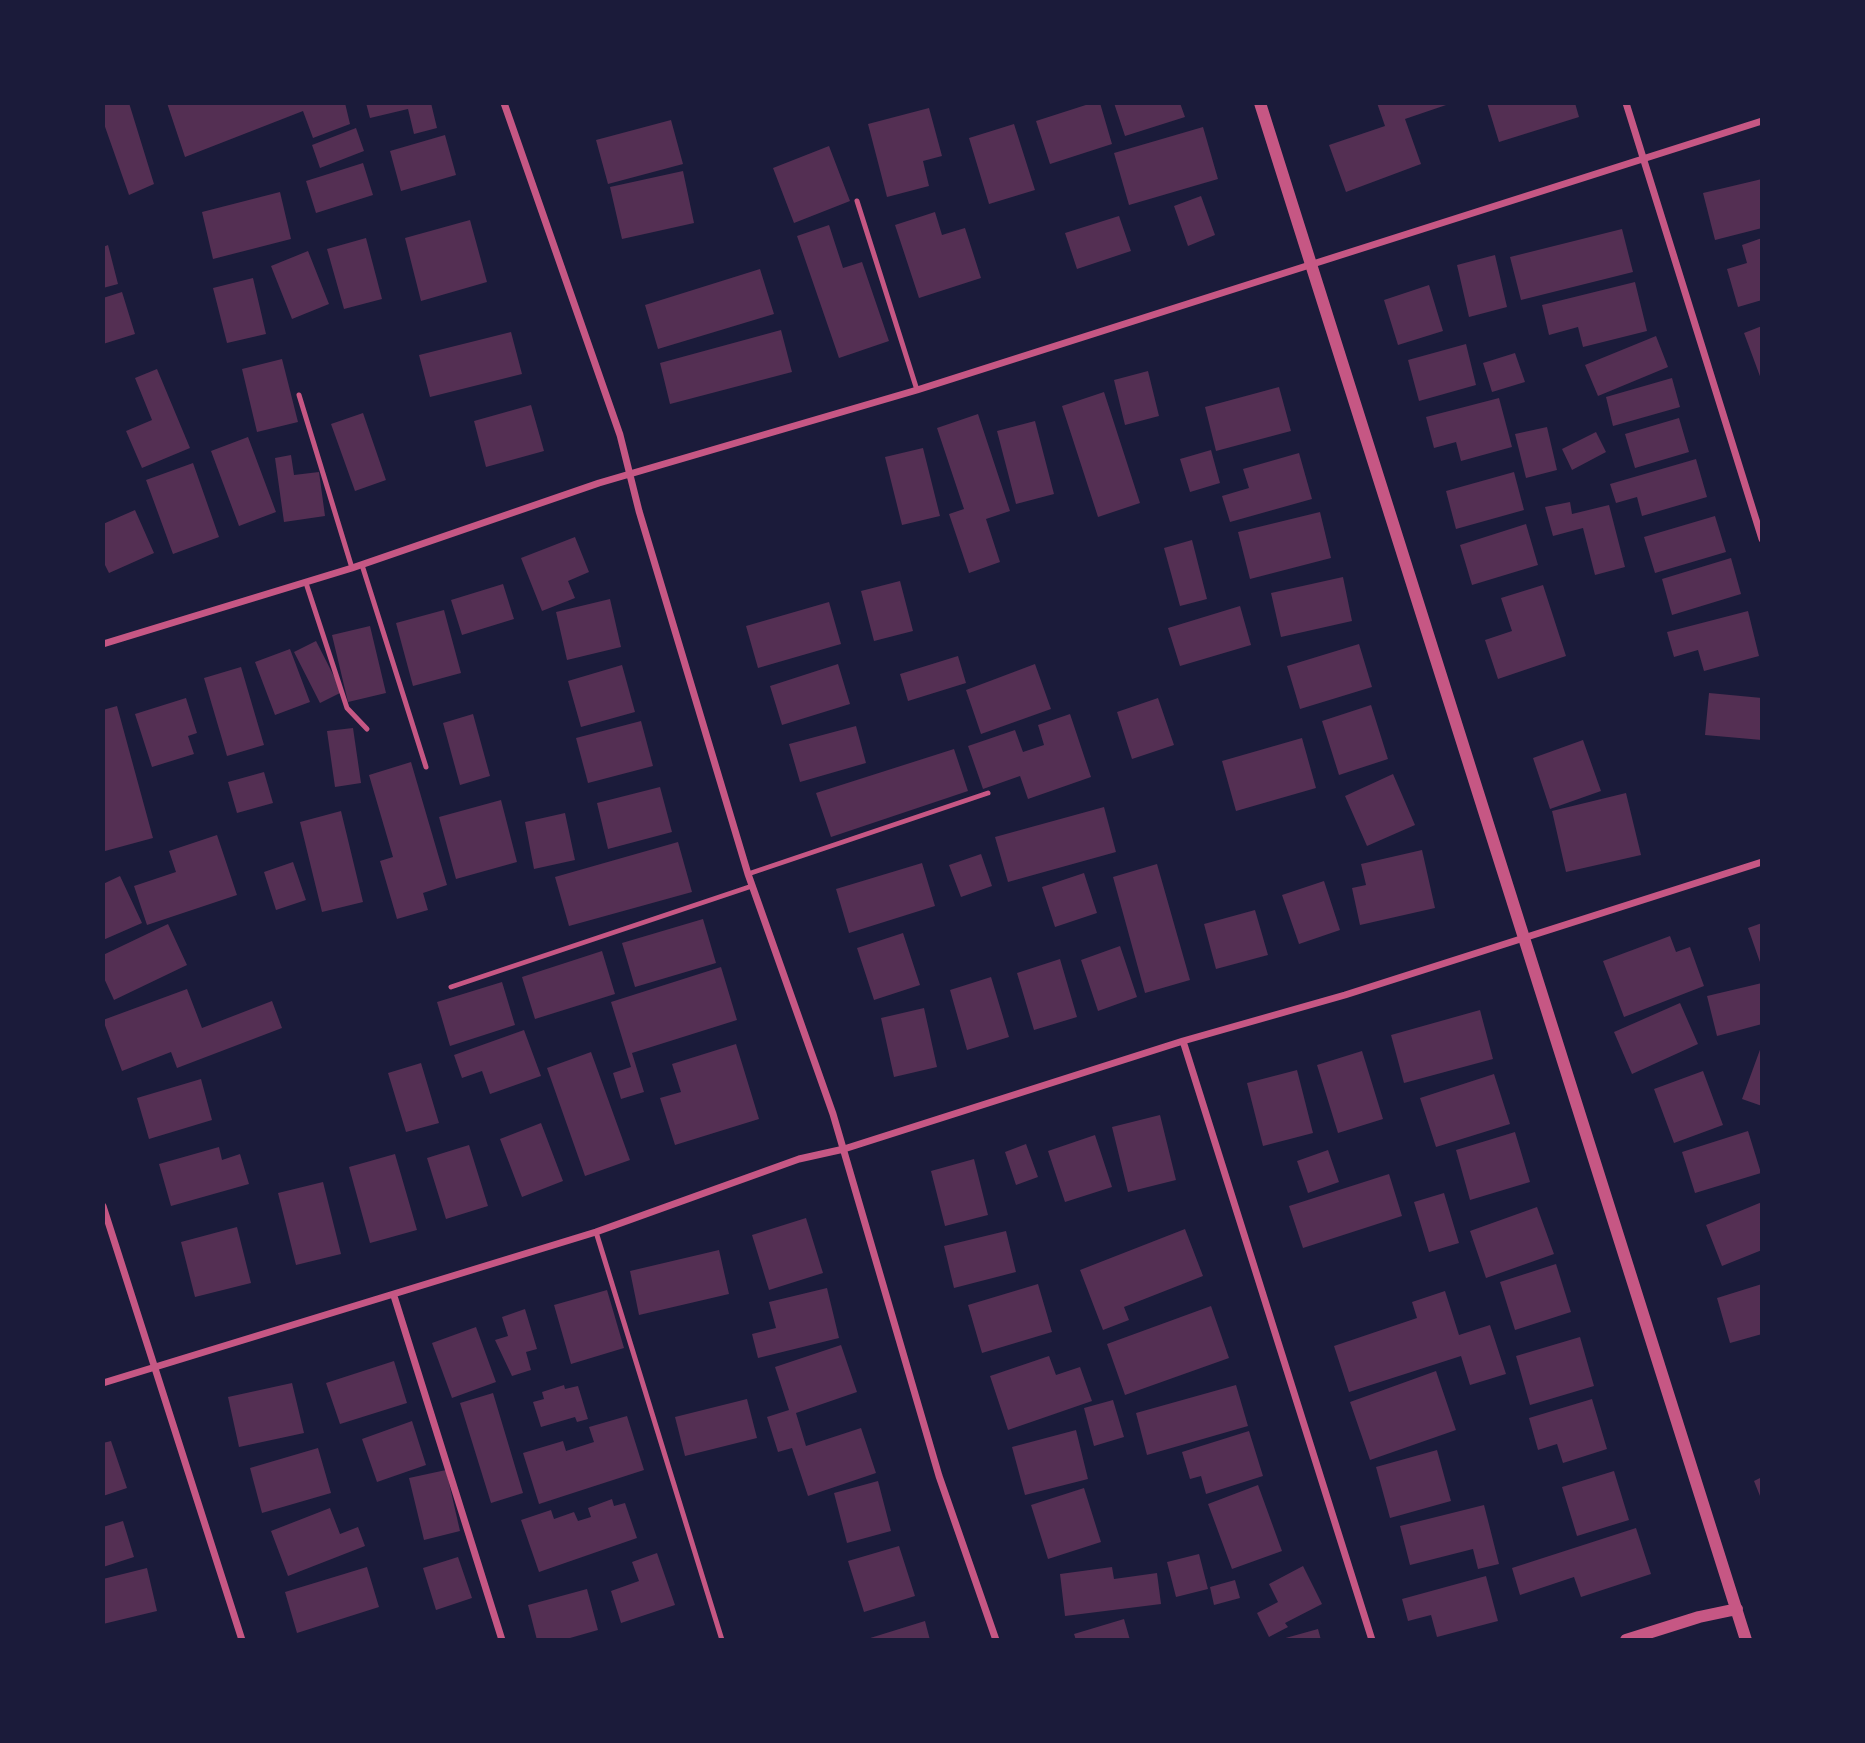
<!DOCTYPE html>
<html>
<head>
<meta charset="utf-8">
<style>
  body { margin:0 }
  #map { position:relative; width:1865px; height:1743px; overflow:hidden; background:#1b1b3a; font-family:"Fira Sans Condensed",sans-serif }
  canvas { display:block }
  .frame { position:absolute; inset:0; border:105px solid #1b1b3a; pointer-events:none }
</style>
</head>
<body>
<div id="map">
<canvas width="1865" height="1743"></canvas>
<div class="frame"></div>
</div>
<script>
const context = document.querySelector('canvas').getContext('2d');
context.lineJoin = 'round';
function fillPath(path, color) {
  context.fillStyle = color;
  context.fill(path, 'evenodd');
}
function trace(path, color, width, dash) {
  context.strokeStyle = color;
  context.lineWidth = width;
  context.lineCap = dash ? 'butt' : 'round';
  context.setLineDash(dash || []);
  context.stroke(path);
}
fillPath(new Path2D(`
  M103,103H129L154,184L129,195L103,121Z
  M167,103H345L350,124L313,138L303,111L185,157Z
  M366,103H431L437,128L414,134L408,109L370,118Z
  M1092,103H1100L1112,144L1050,164L1036,121Z
  M1114,103H1180L1185,117L1125,136Z
  M1377,103L1449,104L1405,119L1421,164L1346,192L1329,145L1385,126Z
  M1487,103H1575L1579,117L1499,142Z
  M929,108L942,156L923,161L929,186L887,197L868,124Z
  M671,120L683,164L608,184L596,140Z
  M1014,124L1035,190L989,204L969,138Z
  M1203,127L1218,179L1129,205L1114,153Z
  M356,128L364,151L320,168L312,145Z
  M445,135L456,175L401,191L390,151Z
  M829,146L850,201L794,223L773,168Z
  M363,163L373,195L316,213L306,181Z
  M683,171L694,223L622,239L610,187Z
  M1762,179V228L1715,240L1703,193Z
  M280,192L291,239L213,259L202,212Z
  M1201,196L1215,235L1188,246L1174,206Z
  M935,212L942,235L965,228L981,278L919,298L895,225Z
  M1119,216L1131,251L1077,269L1065,233Z
  M470,220L487,282L421,301L405,238Z
  M829,225L843,268L862,262L889,341L839,358L797,236Z
  M1622,229L1633,272L1521,300L1510,257Z
  M366,238L382,299L344,309L327,249Z
  M1762,238V300L1738,307L1727,269L1747,263L1742,245Z
  M108,245L118,284L103,288V247Z
  M308,251L329,304L292,319L271,266Z
  M1495,255L1507,307L1469,317L1457,265Z
  M760,269L774,314L658,349L645,305Z
  M253,278L266,334L227,343L213,288Z
  M1635,282L1647,331L1583,347L1578,327L1549,335L1542,305Z
  M1429,285L1443,331L1398,345L1384,300Z
  M122,292L135,334L103,344V298Z
  M1762,326V379H1761L1744,333Z
  M781,330L792,372L670,404L660,363Z
  M511,332L522,374L430,397L419,355Z
  M1656,336L1668,367L1598,396L1585,365Z
  M1466,344L1476,385L1419,401L1408,360Z
  M1515,353L1525,382L1492,392L1483,363Z
  M282,359L298,422L257,432L242,369Z
  M157,369L190,448L142,468L126,431L152,420L135,378Z
  M1148,371L1159,416L1125,425L1114,380Z
  M1672,378L1680,407L1613,426L1606,397Z
  M1279,387L1291,431L1216,451L1205,407Z
  M1104,392L1140,503L1098,517L1062,406Z
  M1499,398L1512,447L1461,461L1456,442L1434,448L1426,417Z
  M531,405L544,451L486,467L474,421Z
  M363,413L386,480L355,491L331,424Z
  M978,414L1010,511L986,519L1000,562L969,573L949,514L964,509L937,428Z
  M1679,418L1689,452L1635,468L1625,434Z
  M1035,421L1054,494L1016,504L997,431Z
  M1547,427L1557,470L1526,478L1515,434Z
  M1596,432L1606,452L1572,470L1562,449Z
  M248,437L276,512L239,526L211,451Z
  M923,448L940,516L902,525L885,457Z
  M1211,450L1220,483L1190,492L1180,459Z
  M1299,453L1312,499L1230,522L1222,496L1249,488L1243,469Z
  M291,455L294,475L319,472L325,516L284,522L275,458Z
  M1696,459L1707,497L1642,516L1637,497L1616,503L1610,484Z
  M193,463L219,537L173,554L146,480Z
  M1514,472L1524,510L1456,529L1446,491Z
  M1570,502L1572,514L1609,505L1625,567L1595,575L1583,528L1553,536L1545,507Z
  M135,510L154,553L109,573L103,561V524Z
  M1320,512L1331,558L1250,579L1238,532Z
  M1715,516L1726,552L1655,573L1644,537Z
  M1526,524L1538,565L1472,585L1460,545Z
  M575,537L589,572L568,581L575,598L542,611L521,558Z
  M1192,540L1207,599L1180,606L1164,548Z
  M1731,558L1741,594L1672,615L1662,579Z
  M1343,577L1352,621L1281,637L1271,593Z
  M900,581L913,631L874,641L861,591Z
  M503,584L514,619L462,635L451,600Z
  M1543,585L1566,656L1498,679L1485,640L1512,631L1501,598Z
  M610,599L621,647L567,660L556,612Z
  M829,602L841,644L758,668L746,626Z
  M1240,606L1251,645L1180,666L1168,628Z
  M444,610L461,673L413,686L396,623Z
  M1748,611L1759,656L1704,671L1698,650L1674,657L1667,632Z
  M370,626L386,693L348,702L332,635Z
  M316,641L342,692L320,703L294,652Z
  M1359,644L1372,687L1300,709L1287,666Z
  M290,649L310,702L275,715L255,662Z
  M958,656L966,683L908,701L900,674Z
  M838,664L850,704L782,725L770,686Z
  M1035,664L1051,709L981,734L966,690Z
  M622,665L635,712L581,727L568,681Z
  M241,667L264,745L227,756L204,678Z
  M1709,693L1762,698V740L1705,735Z
  M186,698L197,733L188,736L194,754L152,767L135,714Z
  M1158,698L1174,745L1132,759L1117,712Z
  M1371,705L1388,759L1339,775L1322,721Z
  M117,706L153,838L105,851L103,710Z
  M473,714L490,776L460,785L443,723Z
  M1070,714L1091,777L1028,799L1020,776L983,789L968,746L1015,730L1023,752L1044,745L1038,725Z
  M641,721L653,766L588,783L576,738Z
  M856,726L866,763L800,782L789,744Z
  M353,728L361,783L335,787L327,731Z
  M1302,738L1316,788L1236,811L1222,761Z
  M1583,740L1601,791L1550,809L1533,758Z
  M954,749L968,791L831,837L816,793Z
  M411,762L447,885L423,893L428,910L397,919L380,861L393,857L369,775Z
  M264,772L273,803L237,813L228,782Z
  M1393,774L1415,825L1367,846L1345,796Z
  M660,787L672,832L608,849L597,803Z
  M1626,793L1641,855L1566,872L1552,811Z
  M501,800L517,862L456,879L439,817Z
  M1104,807L1116,852L1008,882L995,837Z
  M341,811L363,902L322,912L300,822Z
  M565,813L575,860L534,869L525,822Z
  M217,835L237,895L147,925L134,886L176,872L169,851Z
  M678,842L692,892L569,926L555,877Z
  M1422,850L1435,908L1360,925L1352,888L1366,885L1361,864Z
  M981,854L992,886L961,897L949,865Z
  M293,862L306,900L276,910L264,872Z
  M922,863L935,906L849,933L836,889Z
  M1157,864L1190,980L1145,993L1113,877Z
  M1084,873L1097,913L1055,927L1042,887Z
  M120,876L142,923L103,940V884Z
  M1324,881L1340,930L1299,944L1282,895Z
  M1255,910L1268,955L1216,969L1204,924Z
  M703,919L716,963L635,987L622,943Z
  M1762,923V965H1761L1748,928Z
  M168,924L187,965L114,1000L103,976V955Z
  M903,933L920,985L874,1000L857,948Z
  M1670,936L1676,952L1690,947L1704,986L1624,1017L1603,961Z
  M1120,946L1137,997L1098,1011L1081,960Z
  M602,951L615,994L535,1019L522,977Z
  M1060,959L1077,1017L1034,1030L1017,973Z
  M721,967L737,1020L632,1053L644,1092L621,1099L613,1073L631,1067L611,1002Z
  M991,977L1009,1037L967,1050L950,990Z
  M502,982L515,1025L450,1046L437,1002Z
  M1762,983V1024L1717,1036L1707,996Z
  M187,989L202,1028L272,1001L282,1028L177,1068L171,1052L122,1071L103,1020Z
  M1680,1003L1698,1044L1632,1074L1614,1032Z
  M924,1008L937,1067L894,1077L881,1018Z
  M1480,1010L1493,1059L1404,1083L1391,1035Z
  M524,1030L541,1076L490,1094L482,1071L462,1078L454,1055Z
  M736,1044L759,1119L675,1145L660,1098L681,1092L672,1064Z
  M1761,1047H1762V1106L1742,1099Z
  M1362,1051L1383,1119L1338,1133L1317,1065Z
  M591,1052L630,1160L585,1176L547,1068Z
  M421,1063L439,1123L406,1132L388,1073Z
  M1297,1070L1313,1133L1263,1146L1247,1083Z
  M1703,1071L1723,1125L1674,1143L1654,1089Z
  M1494,1074L1510,1124L1436,1147L1420,1098Z
  M201,1079L212,1120L149,1139L137,1098Z
  M1160,1115L1176,1180L1128,1192L1112,1127Z
  M541,1123L563,1181L522,1197L500,1139Z
  M1748,1131L1761,1173L1695,1193L1682,1152Z
  M1515,1132L1530,1182L1470,1200L1456,1150Z
  M1095,1135L1112,1187L1065,1202L1048,1151Z
  M1026,1144L1038,1177L1016,1185L1005,1152Z
  M469,1145L488,1206L446,1219L427,1158Z
  M219,1147L222,1160L240,1154L249,1184L171,1206L159,1164Z
  M1328,1150L1339,1182L1308,1193L1297,1161Z
  M395,1154L417,1230L370,1243L349,1167Z
  M974,1159L988,1215L945,1226L931,1171Z
  M1389,1174L1402,1216L1303,1248L1289,1206Z
  M323,1182L341,1254L296,1265L278,1193Z
  M1444,1193L1459,1243L1429,1252L1414,1202Z
  M1762,1202V1250L1722,1266L1706,1225Z
  M1537,1207L1554,1254L1486,1278L1470,1231Z
  M806,1218L823,1273L769,1290L752,1235Z
  M237,1227L251,1283L195,1297L181,1242Z
  M1185,1229L1203,1276L1124,1307L1129,1320L1103,1330L1080,1270Z
  M1006,1231L1016,1272L954,1288L944,1246Z
  M719,1250L729,1294L639,1315L630,1271Z
  M1556,1264L1571,1312L1515,1330L1500,1282Z
  M1038,1284L1052,1332L982,1353L968,1305Z
  M1762,1284V1334L1730,1343L1717,1298Z
  M827,1288L839,1338L758,1358L752,1334L776,1328L769,1302Z
  M607,1290L624,1348L571,1364L554,1305Z
  M1445,1291L1459,1335L1490,1325L1506,1374L1470,1385L1461,1356L1349,1392L1334,1346L1417,1318L1412,1302Z
  M1211,1306L1229,1358L1125,1395L1107,1344Z
  M525,1309L537,1349L526,1352L531,1370L512,1376L495,1340L508,1336L502,1317Z
  M476,1327L496,1382L452,1398L432,1343Z
  M1580,1337L1594,1386L1530,1405L1516,1356Z
  M841,1345L857,1392L796,1413L806,1446L861,1428L876,1473L808,1496L792,1448L778,1452L767,1417L789,1410L775,1367Z
  M1049,1356L1056,1375L1080,1367L1092,1401L1008,1430L990,1376Z
  M394,1361L407,1403L340,1424L326,1383Z
  M1436,1371L1456,1430L1370,1460L1350,1402Z
  M292,1383L304,1433L239,1447L228,1397Z
  M564,1385L565,1389L578,1386L588,1419L577,1422L575,1417L541,1427L533,1402L544,1399L542,1392Z
  M1236,1385L1248,1426L1147,1455L1136,1413Z
  M493,1393L523,1493L491,1503L460,1403Z
  M747,1399L757,1438L685,1456L675,1417Z
  M1592,1399L1607,1449L1563,1463L1557,1444L1538,1450L1529,1418Z
  M1113,1400L1124,1437L1094,1446L1084,1408Z
  M627,1416L644,1470L539,1504L523,1453L563,1441L566,1451L594,1442L589,1427Z
  M412,1421L426,1465L377,1482L362,1439Z
  M1076,1430L1088,1479L1025,1495L1012,1447Z
  M1249,1431L1263,1476L1206,1494L1201,1476L1190,1479L1182,1452Z
  M111,1441L127,1488L103,1496V1443Z
  M318,1448L331,1493L262,1513L250,1468Z
  M1437,1450L1451,1501L1390,1518L1376,1467Z
  M446,1470L460,1531L424,1540L409,1478Z
  M1614,1471L1629,1520L1577,1536L1562,1487Z
  M1762,1477V1501L1754,1481Z
  M878,1481L891,1531L847,1543L834,1493Z
  M1258,1485L1282,1551L1232,1569L1208,1504Z
  M1084,1488L1101,1542L1048,1559L1031,1505Z
  M612,1499L614,1506L625,1503L637,1538L539,1572L521,1520L551,1510L554,1519L574,1512L578,1521L591,1517L588,1508Z
  M1484,1505L1499,1564L1478,1569L1473,1549L1410,1565L1400,1526Z
  M330,1508L340,1534L358,1527L365,1546L288,1576L271,1531Z
  M123,1521L134,1557L103,1567V1527Z
  M1636,1528L1651,1574L1581,1597L1574,1577L1520,1595L1512,1568Z
  M899,1546L915,1596L864,1612L848,1561Z
  M657,1553L675,1605L621,1623L611,1591L639,1581L632,1562Z
  M1199,1554L1208,1589L1176,1597L1167,1562Z
  M458,1557L472,1598L436,1610L423,1568Z
  M1303,1566L1322,1604L1285,1623L1288,1627L1269,1637L1257,1613L1278,1602L1269,1584Z
  M367,1567L379,1607L297,1633L285,1592Z
  M1112,1567L1114,1579L1157,1573L1161,1604L1065,1616L1060,1574Z
  M147,1568L157,1611L103,1624V1579Z
  M1486,1576L1498,1621L1437,1637L1431,1615L1408,1621L1402,1599Z
  M1235,1580L1240,1598L1214,1605L1210,1587Z
  M587,1589L598,1630L563,1640H537L528,1605Z
  M1124,1619L1130,1640H1076L1074,1634Z
  M925,1621L930,1640H867V1639Z
  M1318,1629L1321,1640H1282V1639Z`), '#542f53');
trace(new Path2D(`
  M857,201L917,390
  M299,395L352,568
  M362,565L426,767
  M306,583L347,708L367,729
  M748,874L988,793
  M451,987L752,886
  M596,1232L722,1640`), '#c65784', 5);
trace(new Path2D(`
  M504,103L620,435L639,511L748,874L833,1114L939,1476L996,1640
  M1626,103L1762,539
  M103,644L352,568L599,483L917,390L1762,121
  M1183,1041L1372,1640
  M103,1206L242,1640
  M394,1296L502,1640
  M103,1383L596,1232L799,1159L844,1149L1183,1041L1345,995L1762,862`), '#c65784', 7);
trace(new Path2D(`
  M1260,103L1746,1640
  M1626,1640L1699,1617L1737,1609`), '#c65784', 12);
</script>
</body>
</html>
